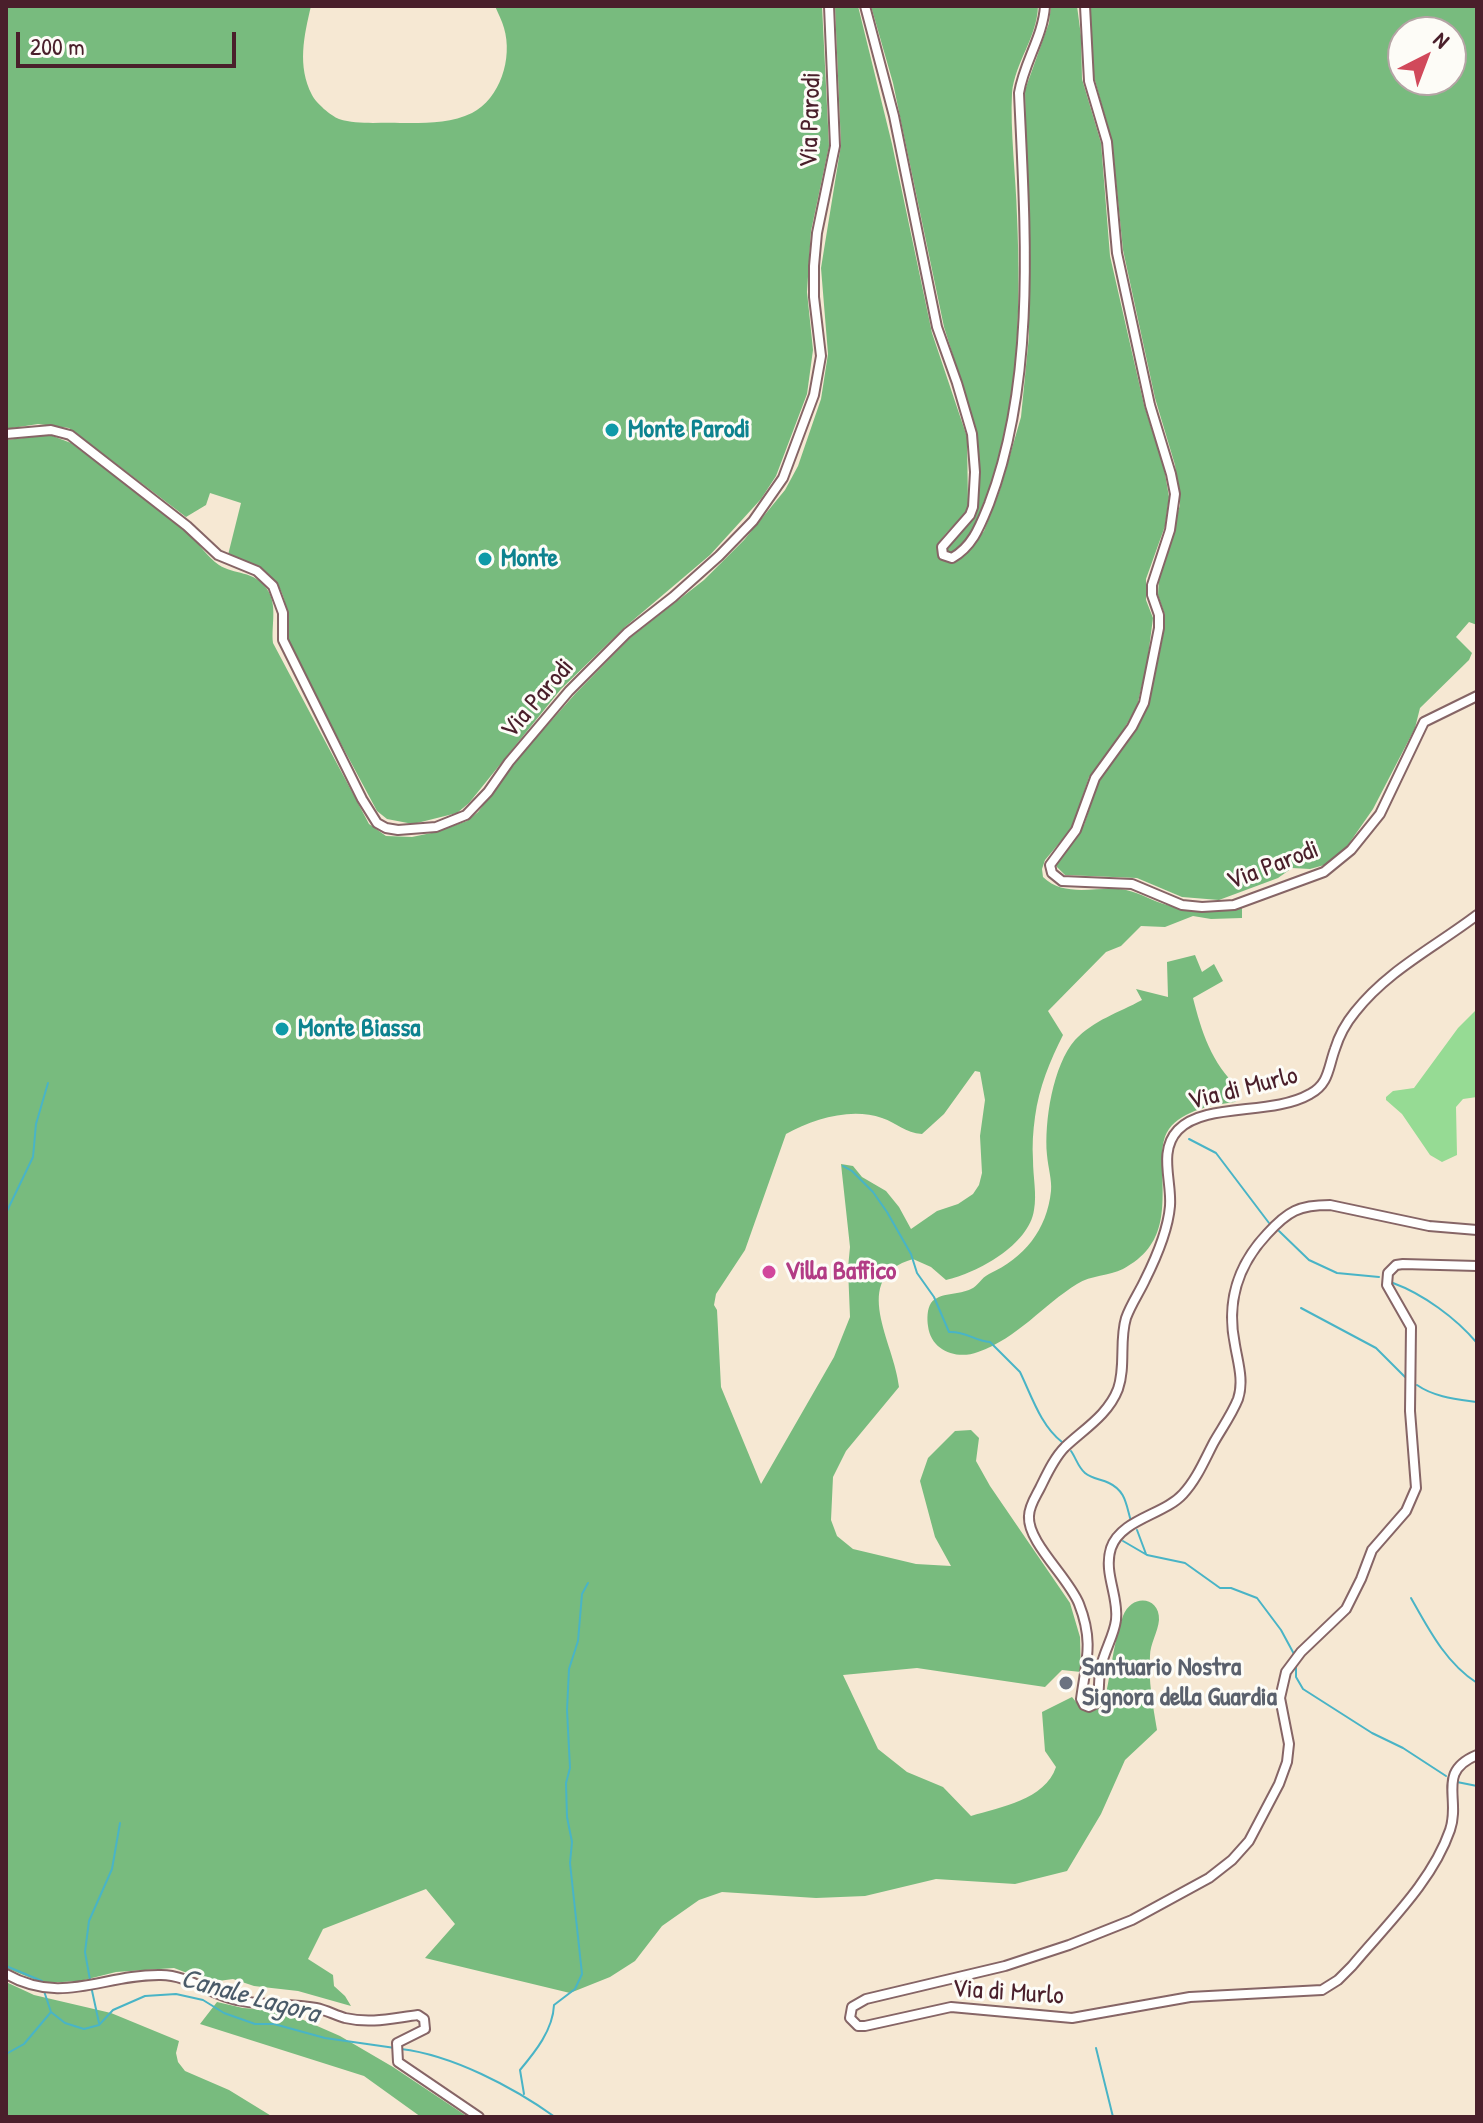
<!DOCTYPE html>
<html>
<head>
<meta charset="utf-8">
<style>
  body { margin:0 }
  #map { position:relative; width:1483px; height:2123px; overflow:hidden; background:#f6e8d3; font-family:"Patrick Hand",sans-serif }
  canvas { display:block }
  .frame { position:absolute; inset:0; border:8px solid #4a1f2b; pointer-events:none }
  .north { position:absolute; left:1387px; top:16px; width:80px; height:80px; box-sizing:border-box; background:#fdfcf7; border:2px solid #b5a4a5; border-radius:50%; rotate:42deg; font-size:22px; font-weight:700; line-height:32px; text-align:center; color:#4a1f2b }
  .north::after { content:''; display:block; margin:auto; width:28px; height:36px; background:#d1495b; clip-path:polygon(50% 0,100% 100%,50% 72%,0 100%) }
  .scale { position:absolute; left:16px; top:32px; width:220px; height:36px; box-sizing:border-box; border:4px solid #4a1f2b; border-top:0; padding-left:10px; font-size:24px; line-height:28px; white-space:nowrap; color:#4a1f2b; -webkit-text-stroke:6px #fdfcf7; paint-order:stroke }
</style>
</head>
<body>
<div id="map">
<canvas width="1483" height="2123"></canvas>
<div class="frame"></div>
<div class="north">N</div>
<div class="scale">200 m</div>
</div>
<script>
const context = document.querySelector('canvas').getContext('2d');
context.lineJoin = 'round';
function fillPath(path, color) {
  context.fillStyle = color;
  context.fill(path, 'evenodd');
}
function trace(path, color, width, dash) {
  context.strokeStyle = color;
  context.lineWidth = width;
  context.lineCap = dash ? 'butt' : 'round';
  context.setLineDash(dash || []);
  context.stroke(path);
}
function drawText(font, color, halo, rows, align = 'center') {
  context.font = font + ' "Patrick Hand",sans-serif';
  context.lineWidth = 6;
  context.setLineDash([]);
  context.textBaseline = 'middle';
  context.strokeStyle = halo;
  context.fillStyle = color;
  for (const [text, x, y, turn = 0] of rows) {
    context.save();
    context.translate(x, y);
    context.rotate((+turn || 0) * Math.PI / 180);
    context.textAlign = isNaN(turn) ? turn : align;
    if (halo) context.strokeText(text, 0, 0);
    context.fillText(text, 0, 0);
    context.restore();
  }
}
fillPath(new Path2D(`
  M1477,1009V1097L1463,1099L1456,1107L1457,1155L1442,1162L1430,1155L1402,1114L1386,1100V1097L1393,1091L1414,1088L1458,1028Z`), '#96db94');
fillPath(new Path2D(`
  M6,6H311C304,36 297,66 312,95C316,103 331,116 339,119C358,125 380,122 400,123C423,123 450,124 472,113C500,99 513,58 504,28C502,21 498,13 495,6H822L829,146L811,231L807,292L813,350L807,394L776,476L761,499L710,555L625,627L561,689L469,803L457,813L413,824L387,819L377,811L288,645C284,632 288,620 286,607C280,573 257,566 228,555L241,503L210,493L206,505L186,517L69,428L38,424L6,429Z
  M835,6H858L892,144L932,333L967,437L968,506C962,525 933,535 938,557L951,563L967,553L984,531L1000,490L1021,417L1029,336L1025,90L1049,23L1051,6H1077L1081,36L1082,79L1101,143L1110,256L1144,405L1164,468L1169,497L1165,526L1146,579V600L1153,618L1147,664L1137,706L1120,736L1089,777L1072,828L1045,860L1042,869L1043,877C1065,899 1099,885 1126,890C1141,893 1154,902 1167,905C1192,912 1217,912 1242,907V918L1211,919L1193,916L1165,927L1141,926L1121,946L1106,952L1048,1011L1063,1035C1050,1061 1039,1087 1035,1117C1033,1131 1032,1146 1033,1160C1033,1177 1037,1194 1034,1210C1029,1245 977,1273 946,1280L931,1267L913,1259C848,1278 895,1343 899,1387L846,1451L833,1477L831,1520L837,1536L853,1549L916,1564L951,1566L935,1537L920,1481L928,1458L955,1431L971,1430L979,1438L976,1461L990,1486L1070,1603L1080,1637L1081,1672L1062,1670L1045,1687L917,1668L843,1675L878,1749L907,1772L943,1787L971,1816C1000,1807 1045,1800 1056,1767L1045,1751L1042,1712L1072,1697L1081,1708L1089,1712L1103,1707C1111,1676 1112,1647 1123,1616C1132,1593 1160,1597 1159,1620C1158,1632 1150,1644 1150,1656C1148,1680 1153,1706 1157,1730L1125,1760L1101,1814L1067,1871L1015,1884L936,1879L865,1896L816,1898L722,1892L699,1900L662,1926L635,1961L610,1977L570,1993L425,1958L455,1924L426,1889L323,1929L308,1959L333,1975L334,1986L345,1996L351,2006L298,1991L254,1986L233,1979L211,1982L174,1968L116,1972L80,1981L43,1983L6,1968V440L50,435L71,443C110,473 152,501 189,534C199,543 207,557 219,565C234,575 254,570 267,589C278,605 271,625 273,643L369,824L386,836L412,837L436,832L467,821L478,812L521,755L575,694L631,637L704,580L744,540L785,490L798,466L821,399L828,354L821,268L841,145ZM975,1071L980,1072L985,1100L980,1136L982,1173L979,1185L973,1194L958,1204L937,1211L911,1229L899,1207L886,1191L862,1177L853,1166L841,1164L850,1247L848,1268L850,1317L834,1357L761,1484L721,1387L717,1310L714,1305L716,1294L745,1250L786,1134C813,1119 851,1107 882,1118C897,1123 905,1133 922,1134L944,1114Z
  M871,6H1038C1037,38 1015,62 1012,93C1010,131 1016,177 1017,216C1021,309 1019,411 986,499C979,519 971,545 950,554L946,548L976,512L978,445L974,422L944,327L893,83Z
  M1090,6H1477V625L1469,622L1456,637L1472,653L1469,660L1420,708L1415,728L1373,809L1341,855L1328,864L1310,869L1292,868L1278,878L1219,900L1182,897L1137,878L1065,875L1056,866L1084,825L1099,781L1136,731L1149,703L1163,636L1165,615L1158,595L1159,577L1180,505L1175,465L1155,398L1123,250L1112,141L1094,77ZM1403,32H1451V80H1403Z
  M1195,955L1202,972L1214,964L1223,981L1193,998C1201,1030 1212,1065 1238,1087L1239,1096L1235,1102C1213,1105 1183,1110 1169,1129C1162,1138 1162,1153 1162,1164C1163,1208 1168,1245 1123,1269C1109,1276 1091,1275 1077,1284C1043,1305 1018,1338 978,1352C957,1360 931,1351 928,1326C927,1319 927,1309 931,1303C939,1292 960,1295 971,1289C978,1286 981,1278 989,1274C1024,1258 1047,1230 1051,1191C1052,1180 1048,1167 1047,1155C1044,1122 1053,1065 1075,1040C1094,1020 1118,1013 1142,1000L1136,989L1168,997L1167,962Z
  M6,1982L34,1995L111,2013L179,2041L176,2053L178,2062L185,2071L229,2090L273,2117H6Z
  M217,2002L243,2008L283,2011L340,2036L393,2067L468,2117H421L364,2076L200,2024Z`), '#78bb7e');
trace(new Path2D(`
  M1189,1139L1216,1153L1269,1223
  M843,1166L852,1171L873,1192L887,1212L911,1254L917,1273L934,1297L949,1332C966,1331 974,1341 990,1342L1020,1372C1032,1397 1041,1426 1062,1442
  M6,1213L33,1157L36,1124L48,1083
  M1279,1231L1309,1260L1337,1273L1379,1277
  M1393,1283C1423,1294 1456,1318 1477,1343
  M1301,1308L1376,1348L1405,1377
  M1417,1385C1434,1397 1456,1399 1477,1402
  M1071,1451C1076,1458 1078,1467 1085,1473C1092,1479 1101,1479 1109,1483C1126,1491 1126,1505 1131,1521
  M1137,1530L1146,1554
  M1123,1541L1147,1555L1185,1563L1220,1588H1231L1257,1598L1281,1630L1294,1654
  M1411,1598C1429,1630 1446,1663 1477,1683
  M1296,1666V1677L1303,1689L1372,1733L1403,1748L1446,1776
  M1457,1782L1477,1786
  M6,1966L42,1981V1985
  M90,1980L85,1952L89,1921L112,1869L120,1823
  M91,1986L99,2023
  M44,1991L51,2012L65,2023L84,2029L99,2025L113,2010L145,1996L176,1994L203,2000L224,2013L255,2024H274L325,2038L395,2048
  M1096,2048L1113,2117
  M401,2049C452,2055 513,2087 555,2117
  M6,2054L24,2044L51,2012
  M524,2094L520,2070C535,2052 553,2030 554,2005L575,1989L582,1974L570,1863L572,1842L567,1817L566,1783L570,1768L567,1710L569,1669L578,1641L582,1594L588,1583`), '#49b4c6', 2);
const tertiary = new Path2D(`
  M865,6L894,116L937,327L957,383L972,434L975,472L973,507L970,515L942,547L943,555L952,558C973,546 980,526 989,504C1037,378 1025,226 1019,93C1024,62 1043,37 1045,6
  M1085,6L1089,81L1107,142L1117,253L1150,405L1171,474L1175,494L1170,530L1152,585V595L1159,615V628L1144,703L1132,727L1095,778L1076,830L1050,865L1052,873L1062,881L1132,884L1182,905L1202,907L1234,905L1324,872L1351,850L1380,814L1424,722L1477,696
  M6,434L51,430L70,435L187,526L218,555L257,571L273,586L283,613V640L362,799L377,823L386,828L398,830L436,827L466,815L488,792L509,762L569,691L627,633L673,597L719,556L753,521L783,478L814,395L821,356L814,297V266L817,233L835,146L829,6
  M1477,915C1435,947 1388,970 1355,1012C1346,1023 1339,1036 1335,1049C1328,1068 1329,1084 1310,1094C1272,1116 1205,1102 1178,1130C1158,1151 1172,1181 1170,1206C1168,1230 1156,1258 1145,1280C1139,1293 1131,1304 1126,1318C1119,1341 1126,1366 1118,1389C1108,1415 1084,1429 1065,1447C1054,1458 1047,1474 1040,1488C1036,1496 1029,1506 1029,1516C1027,1542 1069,1578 1079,1604C1094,1642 1086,1662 1081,1699L1084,1705L1089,1707L1097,1703C1100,1691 1098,1679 1101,1667C1104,1651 1114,1636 1116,1620C1119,1596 1103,1573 1111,1548C1121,1519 1164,1515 1183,1494C1197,1479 1205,1459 1214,1442C1222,1428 1232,1414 1238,1399C1244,1381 1238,1363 1235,1345C1226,1302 1237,1266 1267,1234C1288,1211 1299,1205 1330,1205L1429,1226L1477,1230
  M1477,1266L1403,1264L1396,1265L1388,1273L1387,1285L1411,1327L1410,1411L1416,1488L1406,1511L1372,1550L1361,1579L1346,1609L1301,1652L1286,1672L1280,1698L1289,1744L1287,1762L1279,1784L1249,1841L1232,1860L1209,1878L1132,1920L1069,1945L1005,1966L866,1999L852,2007L850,2018L858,2026H865L951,2007L1072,2018L1190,1997L1322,1990L1338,1980L1352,1966C1387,1924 1432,1882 1450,1830C1461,1798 1436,1772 1477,1755
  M6,1974C63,2006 103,1974 161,1975C189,1975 210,1995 237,2000C262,2006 290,2003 316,2008C326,2010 335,2015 345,2018C371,2024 393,2018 418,2015L424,2019L425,2029L397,2043L398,2062L479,2117`);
trace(tertiary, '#866566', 12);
trace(tertiary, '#fff', 8);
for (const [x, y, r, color] of [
  [612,430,8,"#0f9aa8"],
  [485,559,8,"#0f9aa8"],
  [282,1029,8,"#0f9aa8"],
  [769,1272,8,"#d1479c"],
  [1066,1683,8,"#6b7280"]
]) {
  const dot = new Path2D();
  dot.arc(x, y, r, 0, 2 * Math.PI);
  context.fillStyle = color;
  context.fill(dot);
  trace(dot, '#fdfcf7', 3);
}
drawText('26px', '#4a1f2b', '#fdfcf7', [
  ["Via Parodi",811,120,-88],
  ["Via Parodi",538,699,-49],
  ["Via Parodi",1273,866,-21],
  ["Via di Murlo",1243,1089,-14],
  ["Via di Murlo",1008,1993,4]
]);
drawText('bold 26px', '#0d838f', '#fdfcf7', [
  ["Monte Parodi",628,430],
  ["Monte",501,559],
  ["Monte Biassa",298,1029]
], 'left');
drawText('bold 26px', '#b23c85', '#fdfcf7', [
  ["Villa Baffico",785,1272]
], 'left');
drawText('bold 26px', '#5b616d', '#fdfcf7', [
  ["Santuario Nostra",1082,1668],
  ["Signora della Guardia",1082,1698]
], 'left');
drawText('italic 28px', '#4a5b69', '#fdfcf7', [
  ["Canale Lagora",250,1997,15]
]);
</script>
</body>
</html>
